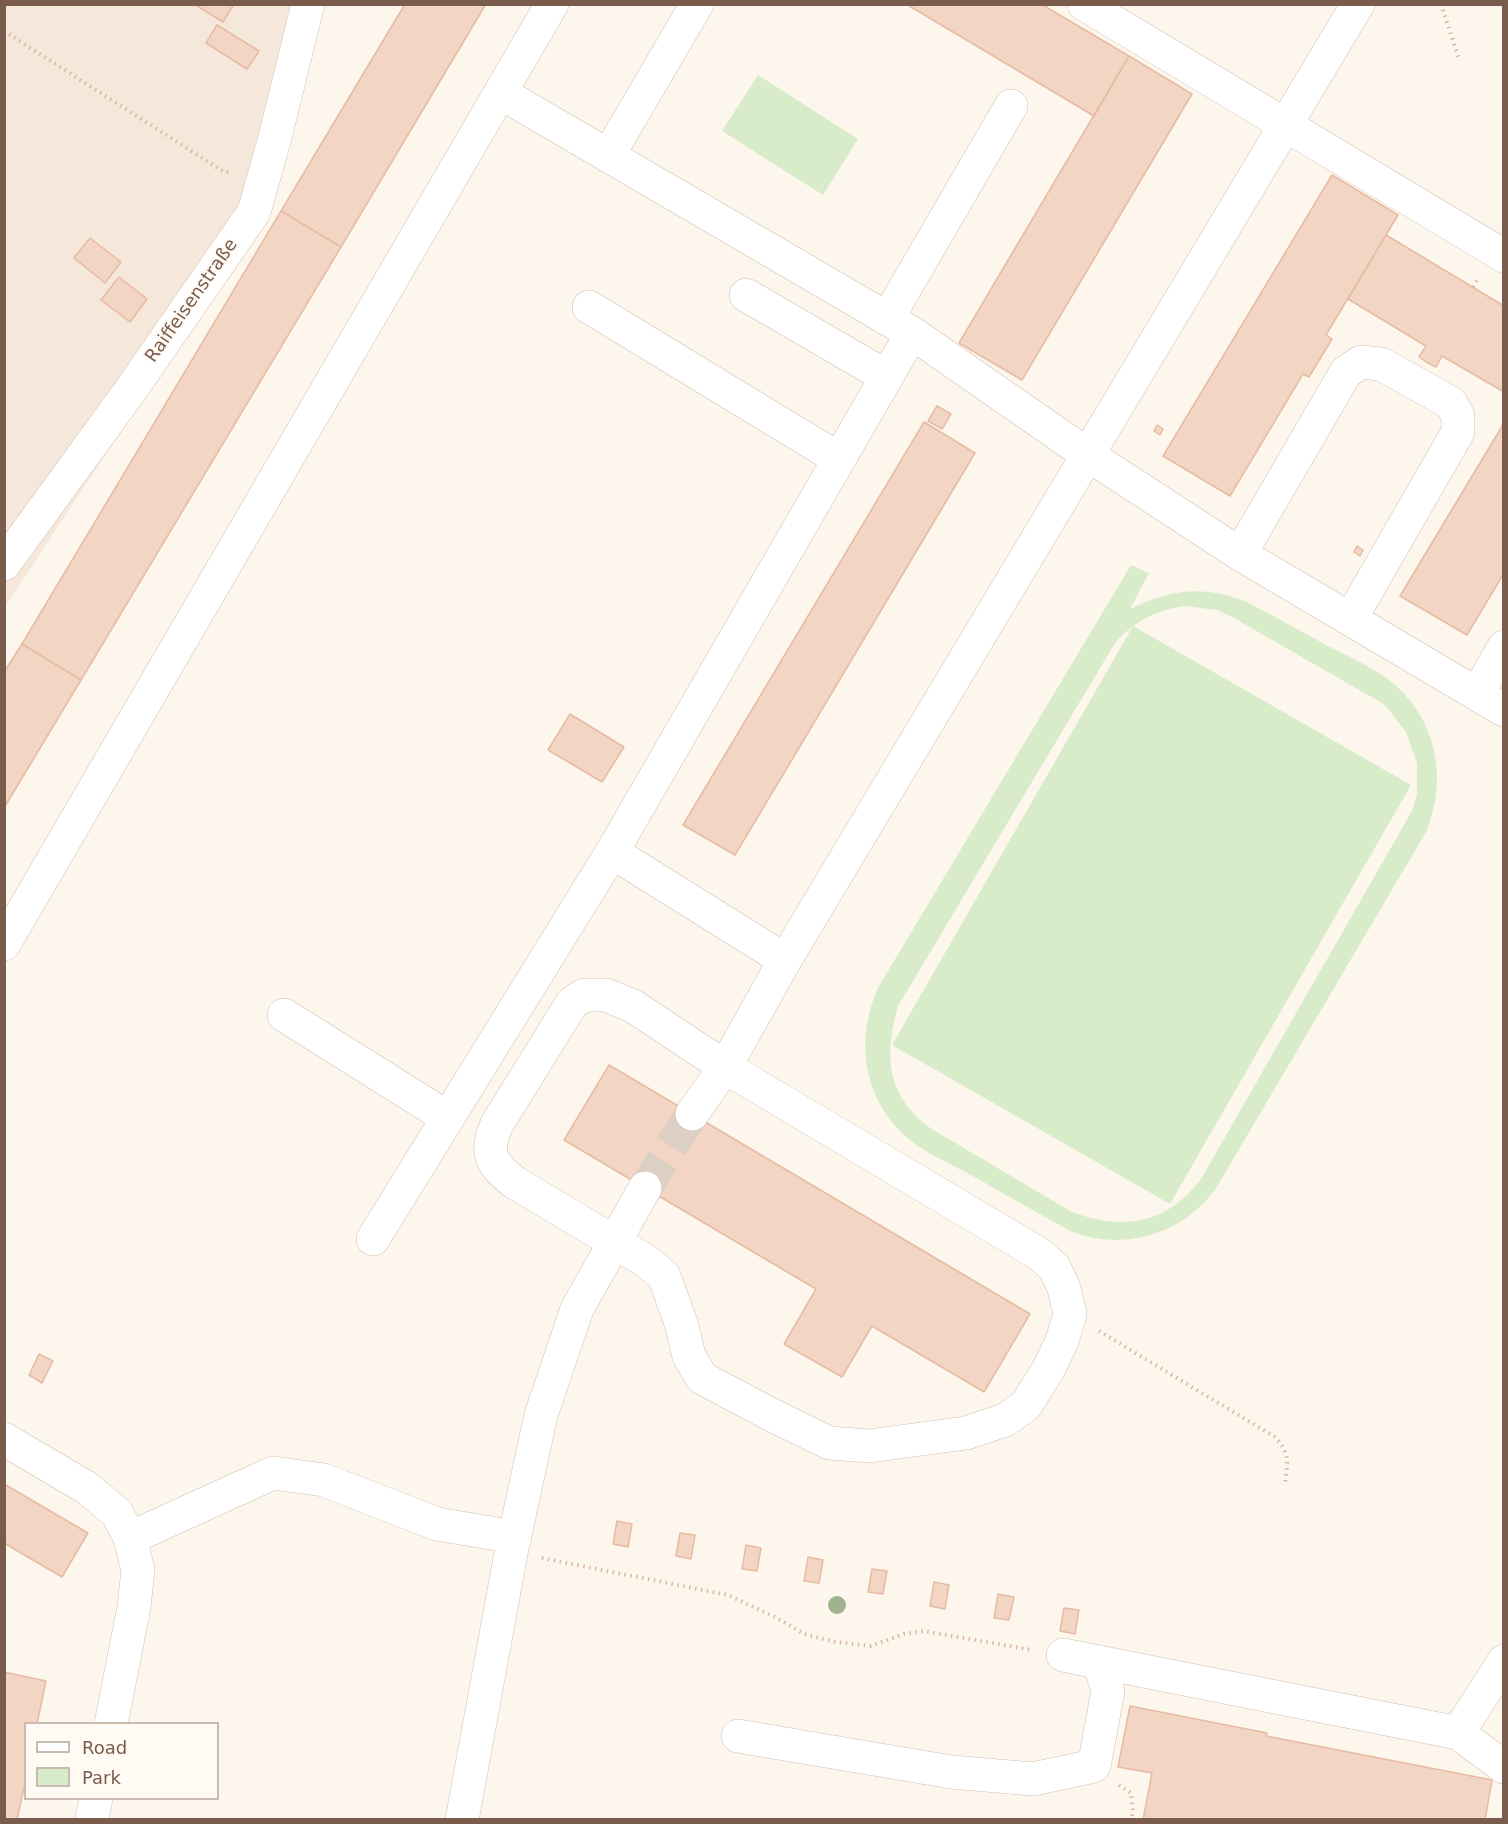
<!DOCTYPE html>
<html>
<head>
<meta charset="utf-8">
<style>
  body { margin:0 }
  #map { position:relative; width:1508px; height:1824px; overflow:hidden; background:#fdf6ec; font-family:"DejaVu Sans",sans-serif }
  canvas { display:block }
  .frame { position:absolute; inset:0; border:6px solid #7a5c4d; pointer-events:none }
  .legend { position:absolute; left:24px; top:1722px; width:195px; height:78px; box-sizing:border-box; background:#fffaf3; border:2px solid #cabbb1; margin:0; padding:8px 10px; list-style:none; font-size:18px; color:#7a5c4d }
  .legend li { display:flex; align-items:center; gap:12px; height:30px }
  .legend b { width:30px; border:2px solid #cabbb1 }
</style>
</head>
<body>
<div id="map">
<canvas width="1508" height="1824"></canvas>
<div class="frame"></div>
<ul class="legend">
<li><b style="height:8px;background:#fff"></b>Road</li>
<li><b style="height:16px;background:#d8ecc9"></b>Park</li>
</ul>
</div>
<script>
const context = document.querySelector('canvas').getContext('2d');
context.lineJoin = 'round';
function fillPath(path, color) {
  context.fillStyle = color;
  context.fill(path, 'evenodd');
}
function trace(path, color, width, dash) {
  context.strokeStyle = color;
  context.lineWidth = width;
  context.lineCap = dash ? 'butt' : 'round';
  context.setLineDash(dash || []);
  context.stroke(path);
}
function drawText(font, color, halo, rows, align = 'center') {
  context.font = font + ' "DejaVu Sans",sans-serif';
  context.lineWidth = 4.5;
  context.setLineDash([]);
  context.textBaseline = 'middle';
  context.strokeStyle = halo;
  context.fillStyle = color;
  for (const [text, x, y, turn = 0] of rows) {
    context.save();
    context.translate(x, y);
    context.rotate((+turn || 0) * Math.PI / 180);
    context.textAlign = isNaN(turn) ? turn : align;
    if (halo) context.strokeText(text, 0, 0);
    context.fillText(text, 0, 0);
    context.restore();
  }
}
fillPath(new Path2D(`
  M5,5H322L250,235L5,607Z`), '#f5e8da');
fillPath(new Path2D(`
  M758,75L858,139L823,195L722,131Z
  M1131,565L1149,573L1130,609C1172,589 1203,585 1247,602C1274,616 1301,631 1328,646C1348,656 1370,666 1388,679C1436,716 1449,777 1426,832L1215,1190C1181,1235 1123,1252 1070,1231C1039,1214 1008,1196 978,1179C957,1167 933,1157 914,1143C864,1105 853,1041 879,986ZM1185,606L1217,610L1232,617L1382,703L1389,710L1406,732L1417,763V795L1412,811L1201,1179C1167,1224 1124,1231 1072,1212L930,1128C886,1095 884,1056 898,1006L1115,643C1135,621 1156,610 1185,606Z
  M1133,626L1411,785L1170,1204L892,1045Z`), '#d8ecc9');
const building = new Path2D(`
  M194,4H234L223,22Z
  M405,4H486L341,247L281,211Z
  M906,4H1041L1129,56L1094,116Z
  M217,25L259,51L247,69L206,43Z
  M1129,56L1192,94L1022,380L959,343Z
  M1332,175L1398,215L1326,335L1332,339L1309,377L1303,374L1230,496L1163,456Z
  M281,211L341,247L81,680L22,644Z
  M1386,235L1504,306V392L1442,356L1436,367L1426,362L1419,357L1426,346L1348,299Z
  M90,238L121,262L105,283L74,258Z
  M119,277L147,299L130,322L101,300Z
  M937,406L951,414L942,429L928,421Z
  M924,422L975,453L735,855L683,825Z
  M1504,423V573L1467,635L1400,596Z
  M1157,425L1163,429L1160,435L1154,431Z
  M1357,546L1363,550L1360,556L1354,552Z
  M22,644L81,680L4,808V672Z
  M570,714L624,747L602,782L548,750Z
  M609,1065L1030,1314L984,1392L872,1326L842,1377L784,1344L816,1289L564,1140Z
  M39,1354L53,1361L42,1383L29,1375Z
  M4,1484L88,1533L62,1577L4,1543Z
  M617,1521L632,1524L628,1547L613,1544Z
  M680,1533L695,1535L691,1559L676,1556Z
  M746,1545L761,1548L757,1571L742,1569Z
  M808,1557L823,1560L819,1583L804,1581Z
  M872,1569L887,1571L883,1594L868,1592Z
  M934,1582L949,1585L945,1609L930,1606Z
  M998,1594L1014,1597L1009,1620L994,1618Z
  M1064,1608L1079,1610L1075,1634L1060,1631Z
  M4,1672L46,1681L37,1724H26V1778L17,1820H4Z
  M1130,1706L1267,1733L1266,1736L1492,1780L1485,1820H1143L1152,1773L1118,1767Z`);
fillPath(building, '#f3d5c3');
trace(building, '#e6bba3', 1.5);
trace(new Path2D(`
  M645,1188L692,1114`), '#dcd0c4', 33, [33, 16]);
const minor = new Path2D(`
  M1084,4L1504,256
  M501,93L912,333L1088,455L1240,554L1504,710
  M608,156L697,4
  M746,295L887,377
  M589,307L839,459
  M887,319L1011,106
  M1240,554L1346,372L1361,362L1381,364L1451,403L1458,416V432L1351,618
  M4,564L130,391L254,212L274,141L308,4
  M1477,694L1504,647
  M612,852L785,960
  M4,944L552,4
  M584,995H606L633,1006L725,1067L1039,1254L1054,1267L1064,1288L1070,1314L1062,1341L1048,1370L1026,1405L1005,1420L966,1433L869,1446L829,1443L768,1413L702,1378L689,1356L681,1323L664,1276L646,1261L514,1182C491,1164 484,1153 497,1124L572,1003Z
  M284,1015L448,1118
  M692,1114L725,1067L785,960L1358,4
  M373,1239L612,852L912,333
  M4,1439L87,1488L117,1513L130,1538L138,1570L134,1607L111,1724
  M130,1538L273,1473L324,1480L437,1524L515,1537
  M1063,1655L1458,1733L1504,1767
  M1458,1733L1504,1661
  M738,1736L951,1772L1033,1779L1094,1766L1108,1691L1099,1662
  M92,1820L96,1798
  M462,1820L511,1553L541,1415L577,1309L645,1188`);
trace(minor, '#d1beb0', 34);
trace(new Path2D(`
  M1441,4L1459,59
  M4,31L224,172L232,173
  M1473,287L1478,278
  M1099,1331L1275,1437C1290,1454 1288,1461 1285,1483
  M542,1558L728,1595L775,1617L804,1634L836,1642L871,1646L904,1634L924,1631L1032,1650
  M1119,1785L1131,1793L1133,1811L1131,1820`), '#d9b8a5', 4, [1.5, 4.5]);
trace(minor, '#fff', 33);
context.fillStyle = '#a0b28e';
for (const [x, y] of [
  [837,1605]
]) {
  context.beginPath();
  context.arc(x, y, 9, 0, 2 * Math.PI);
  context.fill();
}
drawText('18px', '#7a5c4d', '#fffaf3', [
  ["Raiffeisenstraße",192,301,-55]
]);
</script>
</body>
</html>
